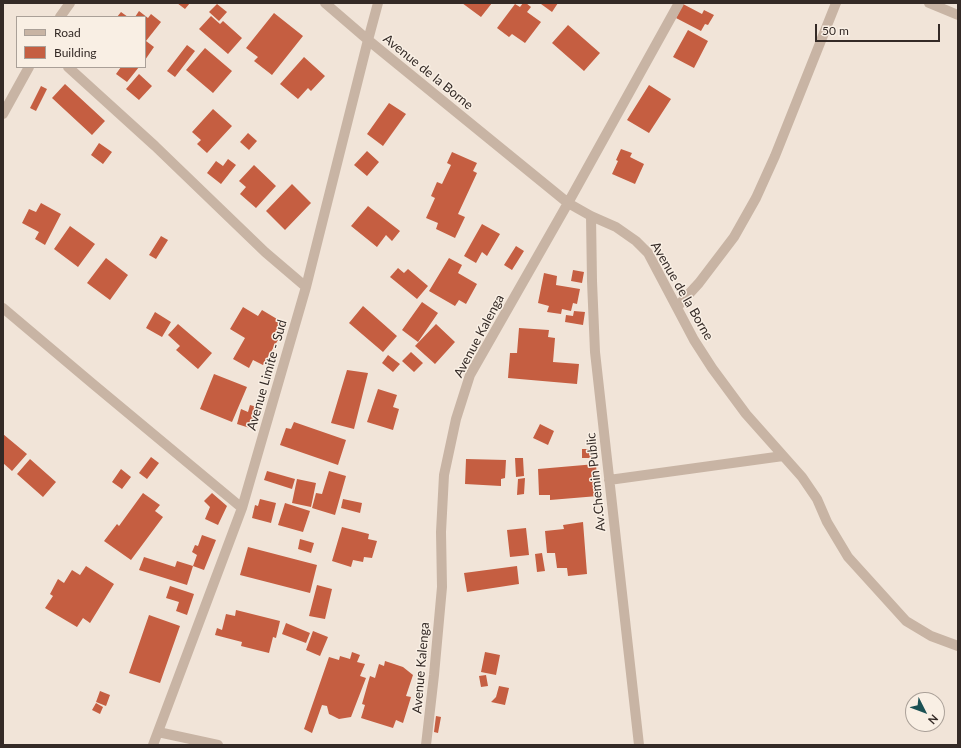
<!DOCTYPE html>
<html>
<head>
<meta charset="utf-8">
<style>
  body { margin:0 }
  #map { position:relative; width:961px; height:748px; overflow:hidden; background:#f1e4d8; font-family:Lato,sans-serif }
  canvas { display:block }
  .frame { position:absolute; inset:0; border:4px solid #342a26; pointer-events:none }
  .legend { position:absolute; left:16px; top:16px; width:130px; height:52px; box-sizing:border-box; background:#f9efe4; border:1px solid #aaa098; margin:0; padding:5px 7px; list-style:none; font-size:12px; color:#342a26 }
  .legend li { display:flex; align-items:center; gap:8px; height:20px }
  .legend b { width:20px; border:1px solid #aaa098 }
  .north { position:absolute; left:905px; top:692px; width:40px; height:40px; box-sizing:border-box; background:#f9efe4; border:1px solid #aaa098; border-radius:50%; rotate:132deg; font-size:11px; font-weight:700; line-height:16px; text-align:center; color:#342a26 }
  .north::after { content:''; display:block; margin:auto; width:14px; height:18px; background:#1c5255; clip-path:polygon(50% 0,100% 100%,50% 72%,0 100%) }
  .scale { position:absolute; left:815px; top:24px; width:125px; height:18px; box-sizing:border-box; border:2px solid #342a26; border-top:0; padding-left:5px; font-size:12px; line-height:14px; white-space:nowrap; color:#342a26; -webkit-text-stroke:3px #f9efe4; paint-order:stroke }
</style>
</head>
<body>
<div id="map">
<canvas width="961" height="748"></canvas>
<div class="frame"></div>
<ul class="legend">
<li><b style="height:5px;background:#c8b4a4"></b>Road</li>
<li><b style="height:11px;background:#c55e41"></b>Building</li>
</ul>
<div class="north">N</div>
<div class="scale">50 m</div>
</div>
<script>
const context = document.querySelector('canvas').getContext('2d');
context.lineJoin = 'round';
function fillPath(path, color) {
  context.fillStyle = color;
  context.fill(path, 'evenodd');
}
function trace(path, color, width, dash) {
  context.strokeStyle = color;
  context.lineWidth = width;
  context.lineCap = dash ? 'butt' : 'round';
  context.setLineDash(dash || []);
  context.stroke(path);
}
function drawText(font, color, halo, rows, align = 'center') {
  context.font = font + ' Lato,sans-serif';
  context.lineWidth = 3;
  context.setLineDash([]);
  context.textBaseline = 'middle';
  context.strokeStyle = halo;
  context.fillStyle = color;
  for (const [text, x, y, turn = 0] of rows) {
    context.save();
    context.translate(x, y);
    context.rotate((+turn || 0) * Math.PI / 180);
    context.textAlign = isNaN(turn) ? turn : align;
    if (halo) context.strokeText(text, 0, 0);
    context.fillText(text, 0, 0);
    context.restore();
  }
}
fillPath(new Path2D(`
  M177,3H190L185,9Z
  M462,3H492L481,17Z
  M523,3H526L531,7L527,12L541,22L525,43L512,34L509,37L497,28L515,4L520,7Z
  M542,3H558L552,12L541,4Z
  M217,4L227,12L219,21L209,12Z
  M683,4L702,14L704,10L714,15L708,25L705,24L701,31L676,18Z
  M139,11L148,18L151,14L161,22L146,41L154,47L145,60V17H135Z
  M121,12L128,17H117Z
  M274,13L303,36L272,75L254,61L258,57L246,48Z
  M211,16L220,24L223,21L242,38L228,54L199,29Z
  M568,25L600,53L584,71L552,43Z
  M688,30L708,41L694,68L673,57Z
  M187,45L195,51L175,77L167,71Z
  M205,48L232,71L213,93L186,70Z
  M304,57L325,76L311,91L308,88L298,99L280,84Z
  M121,67H139L127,82L116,74Z
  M139,74L152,86L139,100L126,89Z
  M65,84L105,121L92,135L52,98Z
  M649,85L671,99L649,133L627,120Z
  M41,86L47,89L36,111L30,108Z
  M389,103L406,114L383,146L367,134Z
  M213,109L232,126L207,153L197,144L201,140L192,132Z
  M248,133L257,141L249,150L240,142Z
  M99,143L112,152L103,164L91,155Z
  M621,149L632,153L630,157L644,164L635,184L612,174L618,161L616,160Z
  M367,151L379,162L367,176L354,165Z
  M452,152L477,163L473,171L477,173L458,214L465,217L455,238L436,229L438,223L426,218L435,198L431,196L437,182L442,184L451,165L447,163Z
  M228,159L236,165L221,184L207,173L216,161L223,166Z
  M254,165L276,186L256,208L240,194L246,187L239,181Z
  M292,184L311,203L285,230L266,211Z
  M41,203L61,214L45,245L35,239L39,232L22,223L29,209L36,212Z
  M368,206L400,231L392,241L386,235L377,247L351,226Z
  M482,224L500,234L487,256L482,252L476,263L464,256Z
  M70,226L95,244L78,267L54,249Z
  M161,236L168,240L156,259L149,255Z
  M516,246L524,251L512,270L504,265Z
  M106,258L128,275L110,300L87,283Z
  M449,258L462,265L458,273L477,284L466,304L459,300L455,306L429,291Z
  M398,268L404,273L408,269L428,286L417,299L390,277Z
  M573,270L584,272L582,283L571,281Z
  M544,273L557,276L556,285L580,289L577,304L573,303L571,311L562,309L561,314L547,312L549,306L538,303Z
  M422,302L438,313L418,342L402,330Z
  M363,306L397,336L383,352L349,323Z
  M243,307L258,316L262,310L287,325L263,365L253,360L249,368L233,359L245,338L230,329Z
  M574,311L585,312L583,325L565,322L566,315L573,316Z
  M155,312L171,322L162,337L146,328Z
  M178,324L212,353L198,369L176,350L180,346L168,335Z
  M436,324L455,342L435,364L415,346Z
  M519,328L549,330L548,337L555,338L553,362L579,364L577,384L508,378L510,353H517Z
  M411,352L423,363L414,372L402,361Z
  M388,355L400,364L393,372L382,363Z
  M347,370L368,373L354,429L331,423Z
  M214,374L247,387L232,422L200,409Z
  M378,389L397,395L393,407L399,409L393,430L367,422Z
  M250,405L260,408L253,429L237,424L241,409L248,412Z
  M294,422L346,440L338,465L280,445L286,428L291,429Z
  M540,424L554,431L548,445L533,438Z
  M3,434L27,454L12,471L3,463Z
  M582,449H592V458H582Z
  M151,457L159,463L147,479L139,473Z
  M515,458H523L524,476L516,477Z
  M30,459L56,482L43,497L17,474Z
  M466,459L506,460L505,478L501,479V486L465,484Z
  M596,464L598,496L550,500V495H539L538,469Z
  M121,469L131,477L122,489L112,482Z
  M267,471L295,479L292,489L264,480Z
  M329,471L346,476L335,515L312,508L316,493L322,494Z
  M525,478L524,494L517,495L518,479Z
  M297,479L316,483L311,507L292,503Z
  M143,493L160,505L155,511L163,517L131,560L104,541L117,524L119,526Z
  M212,493L227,506L218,525L205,519L210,507L204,501Z
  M260,499L276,503L271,523L252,518L255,505L258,506Z
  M343,499L362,503L360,513L341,508Z
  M285,503L310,511L303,532L278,525Z
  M583,522L587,574L568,576L567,568H557L555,553H547L545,531L564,529L563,525Z
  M342,527L369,534L368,539L377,541L372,558L364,557L363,562L353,560L351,567L332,561Z
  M526,528L529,555L510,557L507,530Z
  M202,535L216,540L204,570L193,566L187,585L139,570L144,557L175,567L177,561L193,566L197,555L192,552L195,545L198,546Z
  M300,539L314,543L311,553L298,549Z
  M248,547L317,565L310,593L240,575Z
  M542,553L545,571L537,572L535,554Z
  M86,566L114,584L90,623L83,618L77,627L45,608L53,596L50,594L58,579L64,583L72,570L80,575Z
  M517,566L519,584L467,592L464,573Z
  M317,585L332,589L325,619L309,616Z
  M170,586L194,594L187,615L176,611L179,602L166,598Z
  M236,610L280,621L276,638L273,637L269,653L241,646L242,642L215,635L217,628L222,630L226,614L235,616Z
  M149,615L180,626L160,683L129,673Z
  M286,623L310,633L306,643L282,634Z
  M313,631L328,637L320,656L306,650Z
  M352,652L360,655L357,662L365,664L360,676L366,678L351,717L339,719L329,714L327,706L322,705L312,733L304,729L329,657L339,660L340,656L350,659Z
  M485,652L500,655L496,675L481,672Z
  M385,661L403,667L413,675L406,696L411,697L403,723L396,720L393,728L361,718L365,705L362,704L370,676L375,678L379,664L384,666Z
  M486,675L488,686L481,687L479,676Z
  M499,686L509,688L505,705L491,702L496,697Z
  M100,691L110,695L106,706L96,702Z
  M96,703L103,707L100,714L92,710Z
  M436,716L441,717L438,733L434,732Z`), '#c55e41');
trace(new Path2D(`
  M325,3L368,40L568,203L591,216L616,227L636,241L648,253L694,340L712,368L746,414L802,477L817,499L827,522L848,557L906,621L931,636L958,646
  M929,3L958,15
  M60,17L70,3
  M68,67L155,146L265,252L306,287
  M3,114L29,67
  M591,216L592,281L595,352L639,745
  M677,307L699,283L734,237L756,198L775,156L836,3
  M3,308L93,384L242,508
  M609,480L783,456
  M158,732L218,745
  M153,745L242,508L306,287L368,40L378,3
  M426,745L434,675L442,587L441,532L444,475L456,419L470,375L568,203L679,3`), '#c8b4a4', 10);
drawText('13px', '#342a26', '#f9efe4', [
  ["Avenue de la Borne",428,72,39],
  ["Avenue de la Borne",682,291,60],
  ["Avenue Kalenga",479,336,-62],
  ["Avenue Limite - Sud",267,375,-74],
  ["Av.Chemin Public",596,482,-96],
  ["Avenue Kalenga",421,668,-85]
]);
</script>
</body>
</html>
